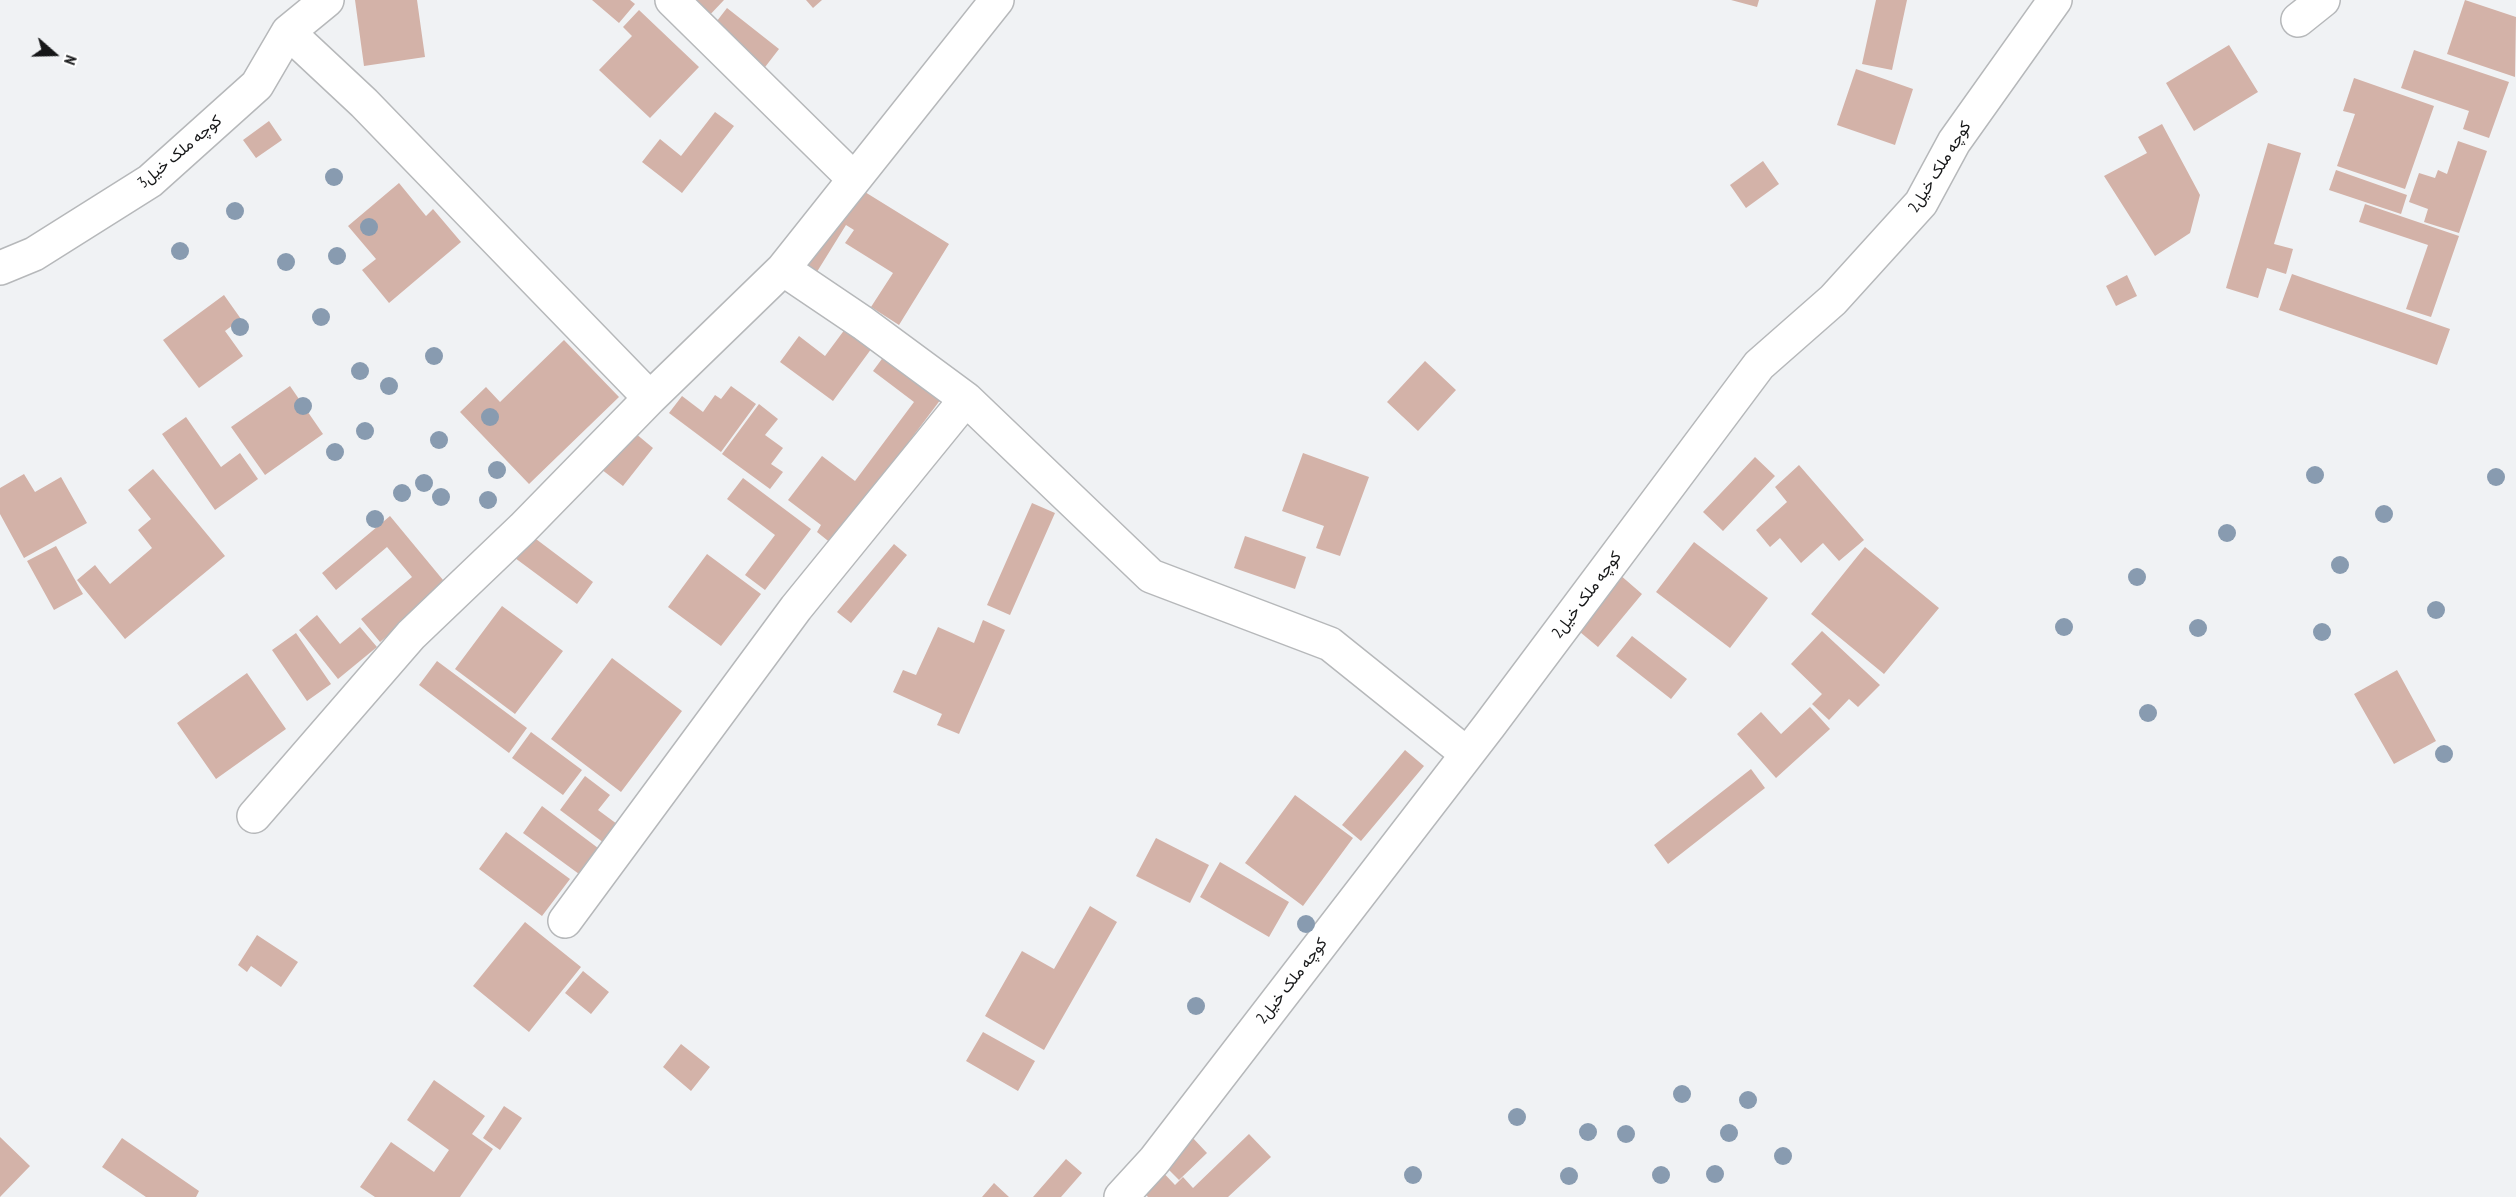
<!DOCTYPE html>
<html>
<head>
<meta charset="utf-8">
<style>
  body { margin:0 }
  #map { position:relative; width:2516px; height:1197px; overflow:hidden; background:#f0f2f4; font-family:"PT Sans Narrow",sans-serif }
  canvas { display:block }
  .north { position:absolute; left:24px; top:24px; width:60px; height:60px; -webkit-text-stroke:4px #fff; paint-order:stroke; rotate:110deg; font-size:16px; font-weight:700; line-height:24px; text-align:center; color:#161718 }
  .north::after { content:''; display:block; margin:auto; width:21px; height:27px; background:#161718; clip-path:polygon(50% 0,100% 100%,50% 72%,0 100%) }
</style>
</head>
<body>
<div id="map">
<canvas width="2516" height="1197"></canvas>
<div class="north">N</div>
</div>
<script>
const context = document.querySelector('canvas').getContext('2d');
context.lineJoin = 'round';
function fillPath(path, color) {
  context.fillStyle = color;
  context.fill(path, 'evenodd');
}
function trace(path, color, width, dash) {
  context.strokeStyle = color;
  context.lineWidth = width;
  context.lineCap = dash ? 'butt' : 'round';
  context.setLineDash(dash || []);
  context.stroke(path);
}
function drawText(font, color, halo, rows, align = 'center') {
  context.font = font + ' "PT Sans Narrow",Vazirmatn,sans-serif';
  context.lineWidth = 6;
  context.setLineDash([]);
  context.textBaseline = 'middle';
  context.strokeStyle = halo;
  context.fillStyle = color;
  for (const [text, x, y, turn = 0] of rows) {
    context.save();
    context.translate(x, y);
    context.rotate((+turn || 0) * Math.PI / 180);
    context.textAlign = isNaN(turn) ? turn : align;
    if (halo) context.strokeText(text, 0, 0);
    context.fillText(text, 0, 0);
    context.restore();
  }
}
fillPath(new Path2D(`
  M355,0H417L425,57L364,66Z
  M592,0H630L635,4L619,23Z
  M686,0H724L706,19Z
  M806,0H822L813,8Z
  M1731,0H1759L1757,7Z
  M1876,0H1907L1892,70L1862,64Z
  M2465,0L2516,17L2515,77L2447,54Z
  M727,8L779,49L762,71L710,30Z
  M639,10L699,67L650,118L599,70L632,36L623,27Z
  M2229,45L2258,92L2194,131L2166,83Z
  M2414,50L2509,82L2489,138L2463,129L2469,111L2401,88Z
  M1856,69L1913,89L1895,145L1837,125Z
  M2354,78L2434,106L2405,189L2337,166L2355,114L2343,111Z
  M715,112L734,126L682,193L642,162L660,139L681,156Z
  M269,121L282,140L256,158L243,140Z
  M2162,124L2200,195L2190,233L2155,256L2104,176L2147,153L2138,137Z
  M2458,141L2487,151L2459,233L2424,222L2428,209L2409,202L2419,173L2435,178L2438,170L2447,174Z
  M2268,143L2301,153L2274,244L2293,249L2286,274L2267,268L2258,298L2226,288Z
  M1763,161L1779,184L1746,208L1730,185Z
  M2336,170L2407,195L2401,214L2329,190Z
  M399,183L426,216L433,209L461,242L389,303L362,270L376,259L348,226Z
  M852,184L949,244L899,325L871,307L893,273L845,243L854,230L846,225L815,275L801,266Z
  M2365,204L2459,236L2431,317L2406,309L2428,245L2359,222Z
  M2292,274L2450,329L2437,365L2279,310Z
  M2127,275L2137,296L2116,306L2106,286Z
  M224,295L241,319L225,331L243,356L199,388L163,340Z
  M854,317L880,337L833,401L780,362L799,336L825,356Z
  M564,340L619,397L529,484L460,412L486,387L500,402Z
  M887,352L944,395L832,544L817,532L821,525L788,500L822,456L855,481L914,402L873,371Z
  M1425,361L1456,390L1418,431L1387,402Z
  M290,386L323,434L265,475L231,427Z
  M731,386L756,404L721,452L669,413L682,396L703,412L715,395L721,399Z
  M759,404L778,419L765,435L783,448L771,464L783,472L770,489L722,454Z
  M186,417L221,467L240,453L258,479L215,510L162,434Z
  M629,428L653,448L623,486L597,466Z
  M1303,453L1369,477L1340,556L1316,548L1324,526L1282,511Z
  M1755,457L1775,476L1723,531L1703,512Z
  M1799,465L1864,540L1839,561L1823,543L1801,563L1780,538L1770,547L1756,530L1787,502L1775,487Z
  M153,469L225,556L125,639L77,580L95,565L110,584L152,548L138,530L151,519L128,490Z
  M24,474L35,492L61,477L87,523L24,558L0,514V488Z
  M743,478L811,529L765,590L745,575L775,535L727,499Z
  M1032,503L1055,513L1010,615L987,605Z
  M390,516L448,586L380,642L361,619L412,577L387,547L336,590L322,573Z
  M532,536L593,582L577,604L515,558Z
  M1245,536L1306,557L1295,589L1234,568Z
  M1694,542L1768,598L1730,648L1656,592Z
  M894,544L907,555L851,623L837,612Z
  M56,546L83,594L54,610L27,561Z
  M1865,547L1939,608L1884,674L1811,614Z
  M707,554L761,594L721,646L668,607Z
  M1619,574L1642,594L1598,647L1574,627Z
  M502,606L563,651L515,714L455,669Z
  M317,615L340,644L360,627L377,647L338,679L299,630Z
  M983,620L1005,630L959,734L937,725L942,714L893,692L903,670L916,675L938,627L974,643Z
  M1822,631L1880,685L1858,707L1849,699L1829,720L1812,704L1822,694L1791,664Z
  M296,633L331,684L307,701L272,650Z
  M1632,636L1687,679L1671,699L1616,656Z
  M612,658L682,711L621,792L551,739Z
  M437,661L527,728L509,753L419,685Z
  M2397,670L2436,741L2394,764L2354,694Z
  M247,673L286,729L216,779L177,723Z
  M1810,707L1830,729L1776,778L1737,734L1761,712L1781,734Z
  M531,732L582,770L563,795L512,758Z
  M1405,750L1424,766L1361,841L1342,825Z
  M1751,769L1765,788L1668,864L1654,845Z
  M585,776L610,795L598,810L617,824L604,843L560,810Z
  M1295,795L1353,838L1303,906L1245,863Z
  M542,806L598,848L579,874L523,833Z
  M506,832L570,879L542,916L479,869Z
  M1156,838L1209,865L1190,903L1136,876Z
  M1220,862L1289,902L1269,937L1200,897Z
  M1090,906L1117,922L1044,1050L985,1016L1022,951L1054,969Z
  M525,922L581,967L529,1032L473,986Z
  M257,935L298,962L281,987L251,966L247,972L238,965Z
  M583,971L609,992L591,1014L565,993Z
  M983,1032L1035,1061L1018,1091L966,1061Z
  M681,1044L710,1067L691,1091L663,1067Z
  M434,1080L485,1116L472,1134L493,1149L460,1197H375L360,1187L391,1142L434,1172L449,1150L407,1120Z
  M504,1106L522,1118L500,1150L483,1138Z
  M1249,1134L1271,1157L1228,1197H1148L1136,1184L1156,1165L1175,1185L1183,1177L1193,1188Z
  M1191,1136L1207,1153L1179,1180L1162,1163Z
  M0,1137L30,1166L0,1197Z
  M122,1138L199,1191L196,1197H146L102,1167Z
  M1066,1159L1082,1173L1061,1197H1033Z
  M994,1183L1009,1197H982Z`), '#d3b2a8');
const minor = new Path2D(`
  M672,0L854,179
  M2298,20L2323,0
  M288,32L364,103L650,398
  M0,268L34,254L150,181L257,85L288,32L327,0
  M783,269L863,323L966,399L1151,576L1330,644L1467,754
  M254,816L411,635L523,528L650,398L783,269L997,0
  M565,921L796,608L966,399
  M1121,1197L1154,1161L1489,726L1759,365L1833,300L1921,203L1954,142L2055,0`);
trace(minor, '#b6b8ba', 36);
trace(minor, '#fff', 33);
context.fillStyle = '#889bb0';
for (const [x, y] of [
  [334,177],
  [235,211],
  [369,227],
  [180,251],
  [337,256],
  [286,262],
  [321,317],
  [240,327],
  [434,356],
  [360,371],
  [389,386],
  [303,406],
  [490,417],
  [365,431],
  [439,440],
  [335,452],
  [497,470],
  [2315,475],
  [2496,477],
  [424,483],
  [402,493],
  [441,497],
  [488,500],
  [2384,514],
  [375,519],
  [2227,533],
  [2340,565],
  [2137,577],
  [2436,610],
  [2064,627],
  [2198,628],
  [2322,632],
  [2148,713],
  [2444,754],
  [1306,924],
  [1196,1006],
  [1682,1094],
  [1748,1100],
  [1517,1117],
  [1588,1132],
  [1729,1133],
  [1626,1134],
  [1783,1156],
  [1715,1174],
  [1413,1175],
  [1661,1175],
  [1569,1176]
]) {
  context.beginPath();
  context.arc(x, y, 9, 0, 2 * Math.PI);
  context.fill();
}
drawText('16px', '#161718', '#fff', [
  ["کوچه ملک خیل3",180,152,-40],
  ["کوچه ملک خیل2",1940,167,-58],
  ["کوچه ملک خیل2",1587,595,-53],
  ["کوچه ملک خیل2",1292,981,-52]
]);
</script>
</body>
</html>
